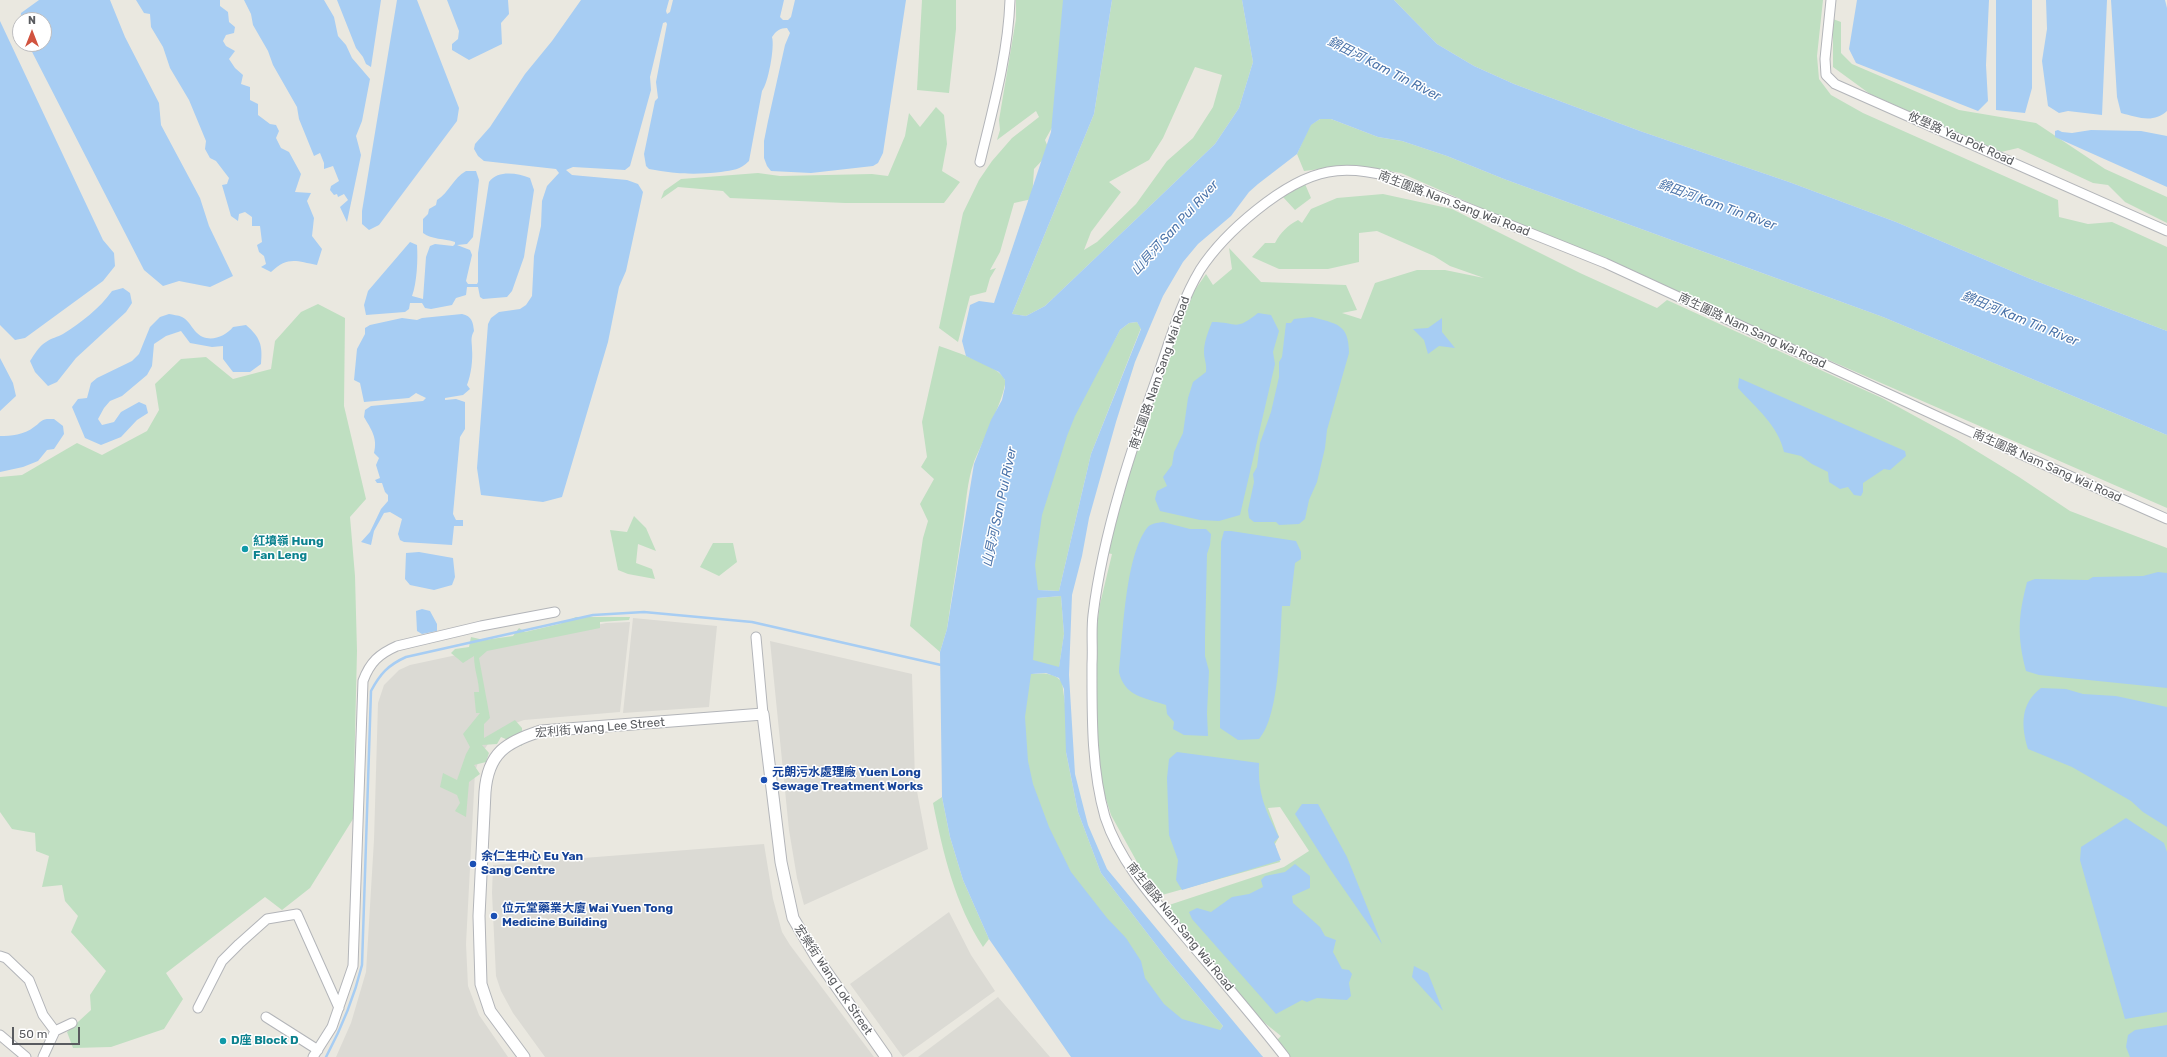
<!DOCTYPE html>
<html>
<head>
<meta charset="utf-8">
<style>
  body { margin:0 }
  #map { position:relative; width:2167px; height:1057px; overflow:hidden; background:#eae8e0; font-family:Rubik,sans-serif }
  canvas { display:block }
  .north { position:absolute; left:12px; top:12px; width:40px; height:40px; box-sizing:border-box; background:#fff; border:1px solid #bdbdbf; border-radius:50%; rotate:0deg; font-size:11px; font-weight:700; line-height:16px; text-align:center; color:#595b5f }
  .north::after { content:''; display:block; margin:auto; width:14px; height:18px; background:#d1533f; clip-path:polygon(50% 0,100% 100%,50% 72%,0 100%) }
  .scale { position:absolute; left:12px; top:1027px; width:68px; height:18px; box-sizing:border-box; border:2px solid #595b5f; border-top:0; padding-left:5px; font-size:12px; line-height:14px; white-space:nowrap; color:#595b5f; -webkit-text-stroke:3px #fff; paint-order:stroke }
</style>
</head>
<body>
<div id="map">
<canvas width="2167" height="1057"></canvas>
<div class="north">N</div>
<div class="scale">50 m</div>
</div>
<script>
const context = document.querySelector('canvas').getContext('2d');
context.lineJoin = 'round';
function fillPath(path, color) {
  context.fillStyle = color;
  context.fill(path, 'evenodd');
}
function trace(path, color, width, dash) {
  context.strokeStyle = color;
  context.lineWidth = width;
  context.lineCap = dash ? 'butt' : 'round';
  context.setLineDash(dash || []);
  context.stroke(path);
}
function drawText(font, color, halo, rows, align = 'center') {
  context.font = font + ' Rubik,"Noto Sans TC",sans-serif';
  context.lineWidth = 3;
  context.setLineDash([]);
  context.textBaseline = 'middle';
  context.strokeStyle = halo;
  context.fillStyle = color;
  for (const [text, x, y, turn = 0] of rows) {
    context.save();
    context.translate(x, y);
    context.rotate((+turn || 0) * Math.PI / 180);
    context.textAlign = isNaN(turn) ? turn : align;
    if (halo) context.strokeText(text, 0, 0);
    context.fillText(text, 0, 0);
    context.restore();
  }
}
fillPath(new Path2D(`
  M633,618L717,626L709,707L623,713Z
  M630,622L620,712L524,720L510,725L488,744L480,756L475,772L466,944L468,986L479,1015L508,1057H336L351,1023L366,972L374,840L378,703L384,685L399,670L410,665L606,623Z
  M770,641L912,674L915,781L928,849L804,905L797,878L789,830Z
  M764,844L773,899L782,932L790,945L874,1057H545L513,1013L501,991L496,976L492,893L493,865Z
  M949,912L971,955L995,991L903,1057L850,984Z
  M998,997L1050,1057H918Z`), '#dbdad4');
fillPath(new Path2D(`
  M922,0H956V29L949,93L917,90Z
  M1016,0H1068L1058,117L1045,140L1050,152L1034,169L1032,199L1014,203L1000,252L990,270L996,268L990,278L986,292L970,296L958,342L939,328L963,213L979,180L992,161L1012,138L1039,117L1036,111L997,140L1000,130L999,120L1016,19Z
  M1112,0H1242L1253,62L1239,108L1215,144L1045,306L1026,316L1012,314L1094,114ZM1195,67L1222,75L1213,107L1193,138L1167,161L1136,204L1097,242L1084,250L1091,232L1121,192L1109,182L1149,160L1163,138Z
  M1394,0H1823L1817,56L1819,79L1831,95L1863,113L2058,200L2059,217L2088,224L2112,222L2167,247V331L2028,278L1896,222L1789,182L1640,131L1514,84L1474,66L1437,44Z
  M1833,19L1841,22V53L1852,64L1959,110L2036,123L2105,169L2167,197V223L2125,202L2108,185L2093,183L2018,148L2001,152L1870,94L1833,67Z
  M936,107L944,115L947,144L942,171L960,182L944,203H845L730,198L723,191L678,187L661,199L664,191L681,179L758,173L780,176L872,174L888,176L905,136L909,113L920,127Z
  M1320,119H1331L1378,137L1402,141L1447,156L1504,179L1784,281L1883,317L2167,435V508L1401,173L1353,165L1304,171L1297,154L1310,125Z
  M1305,184L1311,198L1295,210L1283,197Z
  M1383,194L1452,209L1580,273L1657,308L1667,300L1882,398L1957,439L2019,477L2070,511L2167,548V1057H1285L1274,1043L1281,1036L1261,1020L1170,918L1166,906L1284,867L1309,851L1280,807L1268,808L1279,837L1275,844L1280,862L1162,895L1142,871L1111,815L1097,770L1093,654L1100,604L1112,554L1102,552L1124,495L1135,429L1188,300L1206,274L1213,285L1232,269L1229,248L1261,282L1346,285L1357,310L1342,313L1361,319L1375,283L1417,270H1445L1484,278L1450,266L1434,256L1377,231L1359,233V262L1328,269H1279L1252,257L1265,243H1275C1281,232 1287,226 1298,220L1302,223L1311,209L1337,198Z
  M318,304L345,318L344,406L366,499L350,517L355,576L357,651L353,819L310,888L282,910L265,897L166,973L183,999L164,1029L111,1047L73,1048L67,1032L91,1010L90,995L106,971L71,932L78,916L65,901L62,885L42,887L49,856L36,851L35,833L12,829L0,812V477L22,475L77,443L102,455L147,431L159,410L155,384L181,359L206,357L233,379L271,369L275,341L301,312Z
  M1137,322L1141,328L1091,454L1059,591L1038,590L1037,598L1061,596L1064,634L1059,668L1048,665L1032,674C1042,673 1054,672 1062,682L1066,711V752L1078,812L1101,873L1167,959L1223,1026L1220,1030L1263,1057H1160L1060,955L992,670L1039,476L1120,330L1129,323Z
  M939,346C953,351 1000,366 1005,380C1008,390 980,448 974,462C967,481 966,504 963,524C958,559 952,594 947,629L940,652L910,626L923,538L928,521L920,504L934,479L921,467L927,457L922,422Z
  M634,516L646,528L656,551L638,544L636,563L652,569L655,579L628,574L618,570L610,530L627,532Z
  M713,543H733L737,562L719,576L700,567Z
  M576,617H630L629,620L600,622V628L487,651L479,658L490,718L484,724V738L515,720L522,728V746L501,737L497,744L482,745L489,753L486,762L474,765L480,774L469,782L466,817L455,811L460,803L457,795L440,787L443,773L457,780L466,754L470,747L463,734L480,713H476L474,692H479C479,680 474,670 474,656L463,663L451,653L455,649L469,647L471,637L484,640L513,636L519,628L525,632L559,624Z
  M942,797L950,837L963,880L989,939L983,947C955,904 943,853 933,803Z`), '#bfdfc1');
fillPath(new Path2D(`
  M39,0H110L125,37L159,103L161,125L200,198L209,226L233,276L210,287L179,281L163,286L144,270L28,44H44V20H20V26L21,13Z
  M136,0H220V6L228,12L229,22L235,27L234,33L226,35L223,41L226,46L235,51L229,59L235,68L243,75L241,84L250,87V100L258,104V115L270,124L276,125L279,131L276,138L281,148L289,152L301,174L295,192L311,193L307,201L314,218L312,236L322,249L317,265C296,261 288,256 271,272L261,267L266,264L264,256L259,252L257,245L262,242L260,226H252V217L245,212L239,214L238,221L231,216L222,185L227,184L229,178L216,161L210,158L205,149L206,141L189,100L170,68L163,47L151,27L150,14L144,13Z
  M244,0H324L334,17L338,36L346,45L352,58L370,79L362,121L356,136L361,155L347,222L340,207L348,200L344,194L338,197L337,194L334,195L330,190L331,186L339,181L333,166L324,169V163L320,153L314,156L299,119L297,107L273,65L268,51L253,25L251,14Z
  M337,0H381L371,67L366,64L363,57L356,48Z
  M397,0H417L459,108L457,121L379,225L369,230L362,224V211Z
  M447,0H508L509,14L501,23L502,44L469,60L452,50V44L458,39L459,31Z
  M581,0H669L666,11L667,14L670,12L673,0H784L780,17L783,20H788L791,17L795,0H906L883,153L878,163L873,166L811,173L771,171L767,166L764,158V141L768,121L785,45L790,33L787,28C780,28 776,31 772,37C775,47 768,84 762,91L749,161C740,170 733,170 721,172C694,175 675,174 649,169L646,166L644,154L655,101L658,98L656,82L667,24L666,22L663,23L650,77L651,90L630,166L625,170L573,167L566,170L572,175L627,180L638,184L643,192L626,271L619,287L608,342L562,497L543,502L481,495L477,468L488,324L491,318L499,312L520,309L526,305L532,296L534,256L541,226L542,201L547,186L559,173L556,169L484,161L478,156L474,149L475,144L490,127L525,74L552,41Z
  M1063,0H1112L1094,114L1012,314L1026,316L1045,306L1215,144L1239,108L1253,62L1242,0H1394L1437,44L1474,66L1514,84L1640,131L1789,182L1896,222L2028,278L2167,331V435L1883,317L1504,179L1447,156L1402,141L1378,137L1331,119H1320L1311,125L1297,154L1258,184L1249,192L1231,216L1198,244L1183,262L1163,296L1135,362L1116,422L1089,518L1082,556L1072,595L1069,675L1075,774L1088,825L1107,869L1263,1057H1071L989,939L963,880L950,837L942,797L940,652L947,629L974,464L991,420L1002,400L1005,387V380L999,372L966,356L962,341L970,305L979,301L994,303L1051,132ZM1137,322L1141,329L1091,454L1059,591L1038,590L1035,565L1042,515L1067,436L1075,416L1120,330L1129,323ZM1061,596L1064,634L1059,667L1033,660L1037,598ZM1046,673L1059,678L1064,689L1066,752L1078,812L1101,873L1167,959L1223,1026L1220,1030L1182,1019L1164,1004L1145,978L1141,961L1126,938L1107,918L1071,872L1049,827L1033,784L1028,761L1025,717L1031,674Z
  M1857,0H1989L1986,65L1988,101L1978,111L1856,63L1849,49Z
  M1996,0H2032V88L2025,113L1996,110Z
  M2046,0H2107L2102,115L2068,111L2059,113L2048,106L2042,61L2047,29Z
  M2111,0H2165L2167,8V111C2153,124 2137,117 2121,113L2117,97Z
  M0,21L103,240L114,253L115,266L103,281L25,338L15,340L0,325Z
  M2058,130L2062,132L2072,133L2091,130L2141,131L2167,136V187L2055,137V131Z
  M466,171H476L479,180L473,237L467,244L457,245L470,250L472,255L466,281L468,284H477L478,282V253L489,182C498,170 517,173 530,178L534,190L524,257L512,291L507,297L483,299L480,297L478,287H467L466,295L456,298L452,305L431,309L425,308L422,303H410L409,309L405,312L366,315L364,305L368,291L410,242L417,245C418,259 417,283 412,296L423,299L426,257L430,246L435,244L453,246L455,244V242C444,238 432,240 423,233V219L428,214L429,209L436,205L437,200C449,193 453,178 466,171Z
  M123,288L130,293L132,303L126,312L76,358L57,382L48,386L35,372L30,361C34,355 39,346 46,342C51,338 58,337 63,334C82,322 99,309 112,291Z
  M1258,313L1271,315L1279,331L1273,352L1275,364L1240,515L1219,521L1200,520L1160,511L1155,499L1157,491L1167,486L1163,477L1172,465L1174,452L1183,433L1188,398L1193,382L1206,372C1207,364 1204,359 1204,352C1204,342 1208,332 1212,322C1238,322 1234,332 1258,313Z
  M169,314C173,315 178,315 182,317C188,320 191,326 195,331C206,344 224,338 233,327L246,325C260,337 263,345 261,364L250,372H233L223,359V346L212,347L190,343L181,331L166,336L154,344L152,366L147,375L122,396L110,401L104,408L98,419L102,425L114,422L121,412L139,402L146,405L148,413L137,420L121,437L101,445L85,438L72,407L78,399L87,398L91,383L97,378L132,361L139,354L150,327L160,317Z
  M462,314C472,316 473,322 474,331C470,338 472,342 472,349C473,360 471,375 467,385L470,389L463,395L445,398V400L456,399L465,402V429L460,437L453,514L456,520H463V526H454L452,545L404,542L400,540L398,534L402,519L390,512L384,513L374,531L371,545L361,542L370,532L381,509L388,501V495L385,492L382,483H377L375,480L380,478L376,465L379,458L374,453C378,438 371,429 364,417L365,410L371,406L423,401L426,398L416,393L409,398L364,402L360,383L354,380L357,349L365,334V328L370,325L402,318L417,320L422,318Z
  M1312,317C1336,324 1349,323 1349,353L1327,430L1325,448L1317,482L1309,500L1305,519L1299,524L1279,525L1276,522H1254L1249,518L1248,510L1254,482L1253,474L1257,467L1260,443L1271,412L1279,377V362L1282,357L1286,323H1291L1294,319Z
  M1442,318V332L1455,348L1439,346L1428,354L1424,340L1413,329L1428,328Z
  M0,358L13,383L16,396L0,411Z
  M1739,378L1905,451L1906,456L1890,470L1884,469L1863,483V492L1861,496L1854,495L1848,487L1840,489L1829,482L1828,472L1812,464L1801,456L1784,452C1778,425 1756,408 1738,388Z
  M47,419H54L63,426L64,434L54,449L47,450L38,461L23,467L0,472V436C11,436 24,435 34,427C39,424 40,420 47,419Z
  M1163,522L1190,529H1206L1211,534L1210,545L1207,554L1205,638V656L1209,671L1207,713L1208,736L1184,735L1173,729L1174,722L1167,714L1166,705C1145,698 1124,696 1119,672C1123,635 1125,557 1147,528C1151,523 1157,523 1163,522Z
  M1224,531H1231L1296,541L1301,552V559L1295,563L1290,606H1282C1280,638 1280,716 1259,739L1238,740L1220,728L1221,542Z
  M419,552L453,558L455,577L452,585L434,590L410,585L405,579L406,553Z
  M2158,572L2167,573V688L2039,675L2026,671C2017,636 2018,617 2027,582L2035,579L2088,580L2093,577L2143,576Z
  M422,609L430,611L437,624V631L422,634L417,631L416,611Z
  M2041,688L2066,689L2083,694L2116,696L2167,707V827L2143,812L2131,801L2072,767L2028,749C2021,726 2020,704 2041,688Z
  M1177,752L1259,763C1258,795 1265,809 1279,837L1274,842L1281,860L1182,890L1176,880L1178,860L1169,835L1167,778L1169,759Z
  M1302,804H1318L1347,857L1382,944L1330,869L1295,814Z
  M2126,818L2164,843L2167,852V1012L2125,1019L2080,860L2081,847Z
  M1295,864L1310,876V888L1292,896L1293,903L1320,927L1325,936L1336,940L1333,952L1342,969L1349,970L1352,974L1349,983L1351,996L1347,1000L1317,998L1307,1002L1302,1000L1276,1014L1192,919L1189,912L1197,908L1211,912L1232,897L1249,894L1263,887L1261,880L1265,876L1285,872Z
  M1414,966L1428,973L1443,1011L1412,977Z
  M2167,1025V1057H2130L2126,1047L2128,1035L2135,1030Z`), '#a7cdf3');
trace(new Path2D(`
  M326,1057C342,1027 354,998 362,965L371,691C380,674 388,665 406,657L593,615L644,612L752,622L941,665`), '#a7cdf3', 2.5);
const minor = new Path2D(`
  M1831,0L1825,59L1826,75L1835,84L2167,231
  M980,162C993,108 1008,55 1010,0
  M756,637L763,714
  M0,956L6,958L29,980L43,1015L55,1031
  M198,1008L222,961L239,944L267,919L297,914L339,1008
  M266,1017L318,1050
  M0,1035L26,1057
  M43,1057L55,1031L72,1023
  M313,1057L332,1027L353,966L363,681C370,662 379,654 397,646L481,626L555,612
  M1285,1057C1254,1017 1220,978 1187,939C1156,902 1120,863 1105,817C1091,768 1092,714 1092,664C1093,648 1091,631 1093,615C1103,532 1133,444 1161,366C1172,334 1182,300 1200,270C1224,233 1284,180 1328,172C1348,168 1368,171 1388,176L1605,263L1984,438L2167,519`);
const tertiary = new Path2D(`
  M524,1057L490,1011L481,984L479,916L485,792C488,753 506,742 541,731L763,714L781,862L793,918L818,960L886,1057`);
trace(minor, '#b3b5b9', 11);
trace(tertiary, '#b3b5b9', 13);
trace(minor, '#fff', 9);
trace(tertiary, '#fff', 11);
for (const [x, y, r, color] of [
  [245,549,4,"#0f9aa8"],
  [764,780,4,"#1a4fb4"],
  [473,864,4,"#1a4fb4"],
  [494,916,4,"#1a4fb4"],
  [223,1041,4,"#0f9aa8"]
]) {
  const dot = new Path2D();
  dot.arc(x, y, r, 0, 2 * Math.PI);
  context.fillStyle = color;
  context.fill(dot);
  trace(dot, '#fff', 1.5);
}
drawText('12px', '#595b5f', '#fff', [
  ["攸壆路 Yau Pok Road",1961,139,24],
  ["南生圍路 Nam Sang Wai Road",1454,204,21],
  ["南生圍路 Nam Sang Wai Road",1752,331,25],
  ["南生圍路 Nam Sang Wai Road",1160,373,-71],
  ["南生圍路 Nam Sang Wai Road",2047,466,24],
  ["宏利街 Wang Lee Street",600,728,-5],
  ["南生圍路 Nam Sang Wai Road",1180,927,51],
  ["宏樂街 Wang Lok Street",833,980,56]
]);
drawText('bold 12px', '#0d838f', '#fff', [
  ["紅墳嶺 Hung",253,542],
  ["Fan Leng",253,556],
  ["D座 Block D",231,1041]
], 'left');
drawText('bold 12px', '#164399', '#fff', [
  ["元朗污水處理廠 Yuen Long",772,773],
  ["Sewage Treatment Works",772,787],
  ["余仁生中心 Eu Yan",481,857],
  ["Sang Centre",481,871],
  ["位元堂藥業大廈 Wai Yuen Tong",502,909],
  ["Medicine Building",502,923]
], 'left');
drawText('italic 13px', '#4b74aa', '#fff', [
  ["錦田河 Kam Tin River",1384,69,27],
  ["錦田河 Kam Tin River",1717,205,20],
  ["山貝河 San Pui River",1175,228,-48],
  ["錦田河 Kam Tin River",2020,319,22],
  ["山貝河 San Pui River",1000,507,-78]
]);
</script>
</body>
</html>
